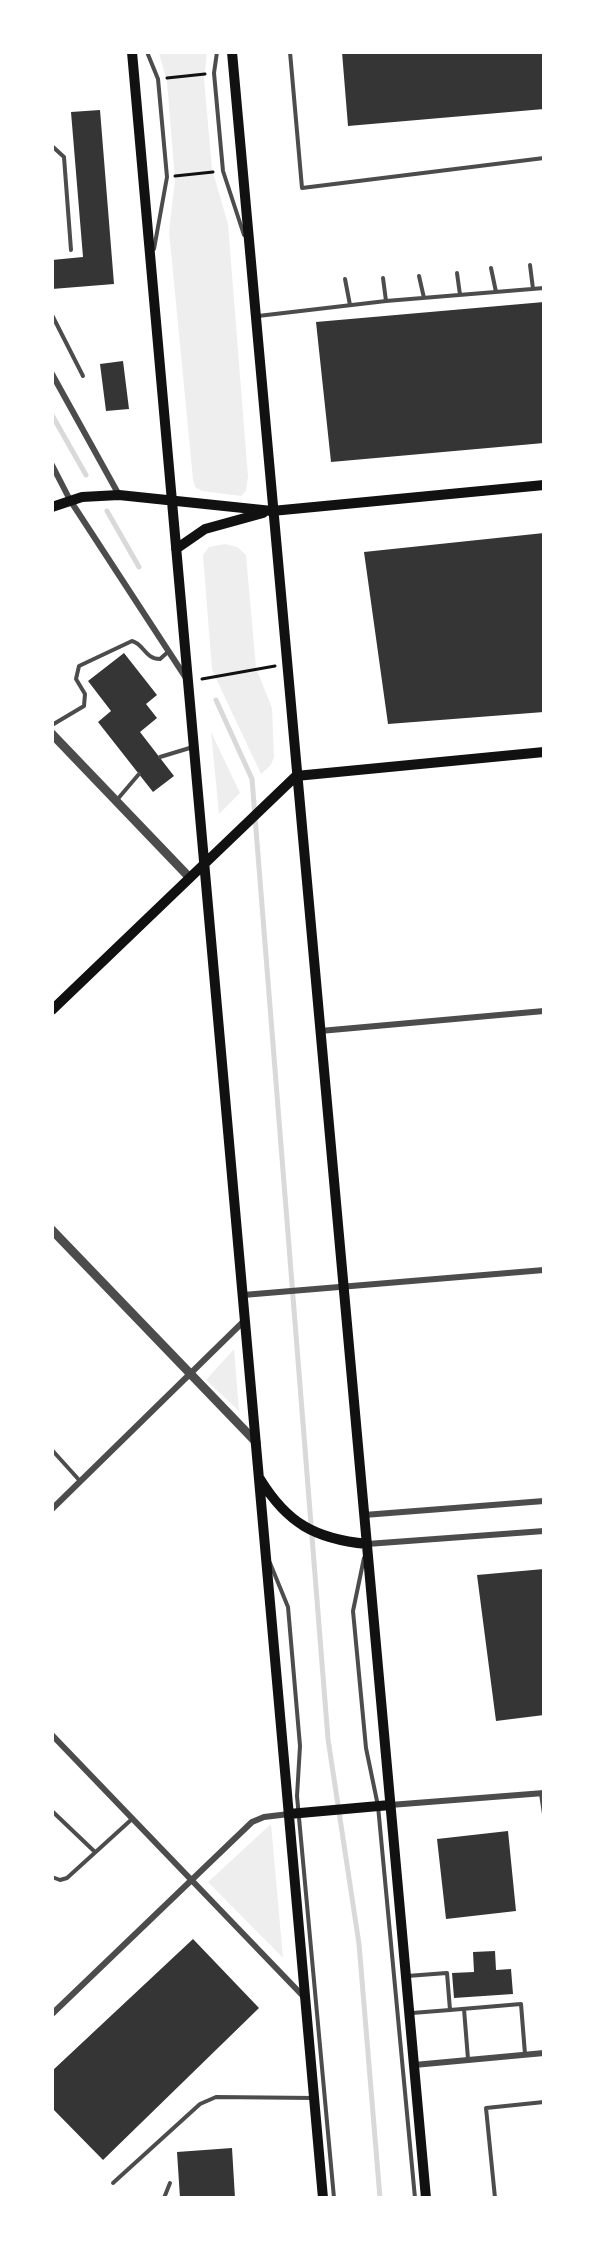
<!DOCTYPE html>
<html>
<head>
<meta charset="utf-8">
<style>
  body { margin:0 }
  #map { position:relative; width:596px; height:2250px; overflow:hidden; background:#fff; font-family:Commissioner,sans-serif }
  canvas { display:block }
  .frame { position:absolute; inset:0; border:54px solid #fff; pointer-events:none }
</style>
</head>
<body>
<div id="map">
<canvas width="596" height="2250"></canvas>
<div class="frame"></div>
</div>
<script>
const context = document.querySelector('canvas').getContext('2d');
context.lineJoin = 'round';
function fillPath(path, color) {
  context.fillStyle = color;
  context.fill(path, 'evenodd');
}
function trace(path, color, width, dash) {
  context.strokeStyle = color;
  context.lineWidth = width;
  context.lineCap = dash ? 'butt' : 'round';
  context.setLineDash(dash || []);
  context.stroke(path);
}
fillPath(new Path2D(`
  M159,53H207L204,79L212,169L228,224L248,477L246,491L241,496L202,491L195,487L193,479L169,231L175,180L167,82Z
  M225,544L237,547L246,555L256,668L272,708L274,757L271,765L261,774L212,670L203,555L209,547Z
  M211,732L240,793L219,814Z
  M234,1349L239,1411L206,1380Z
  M271,1824L283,1958L208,1882Z`), '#eee');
trace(new Path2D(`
  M52,415L86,475
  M107,511L139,567
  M216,700L252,779L328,1739L359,1944L380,2198`), '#d9d9d9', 5);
fillPath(new Path2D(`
  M342,52H544V109L348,126Z
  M100,110L114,284L52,289V260L83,257L71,112Z
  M544,302V443L331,462L316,322Z
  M123,361L129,409L106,411L100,364Z
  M544,533V712L388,724L364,552Z
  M124,653L157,695L146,704L157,718L140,732L174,776L153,792L98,722L111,711L88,681Z
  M544,1569V1715L496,1721L477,1575Z
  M508,1831L516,1911L446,1919L437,1839Z
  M193,1939L259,2008L103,2160L52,2108V2071Z
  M495,1951L496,1970L511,1969L513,1994L454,1998L452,1973L474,1972L473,1952Z
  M232,2148L235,2198H180L177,2152Z`), '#353535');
trace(new Path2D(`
  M167,78L205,74
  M175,176L213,172
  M202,679L275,666`), '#111', 3);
trace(new Path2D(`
  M147,52L158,79L167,177L154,249
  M217,52L214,73L223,171L244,235
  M290,52L302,188L544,158
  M52,146L64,157L71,250
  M530,265L533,289
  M491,268L496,292
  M457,273L460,295
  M419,276L424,298
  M383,278L386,301
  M345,279L350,305
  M52,315L83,376
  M258,316L386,301L544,288
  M52,725L84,706L85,694L76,679L79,666L132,641C144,644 145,659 160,659L169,651
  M160,757L193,747
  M116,801L139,774
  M52,1450L80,1481
  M364,1558L353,1611L366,1748L378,1806L415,2198
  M270,1563L288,1607L300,1746L297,1796L334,2198
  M541,1794L544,1814
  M52,1811L95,1852
  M52,1877L60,1880L67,1878L132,1819
  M407,1976L447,1973L450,2010L521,2004L525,2054
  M464,2009L468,2059
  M412,2013L450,2010
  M113,2183L200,2104L216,2097L314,2098
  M164,2198L170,2183
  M495,2198L486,2108L544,2102`), '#4c4c4c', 4);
trace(new Path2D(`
  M52,374L119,495
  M52,465L70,500L186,678
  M320,1031L544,1011
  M243,1295L544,1270
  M52,1509L245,1320
  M364,1515L544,1501
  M367,1544L544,1531
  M52,1735L303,1996
  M390,1805L544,1793
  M52,2014L252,1822L264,1817L289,1814
  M414,2065L544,2053`), '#4c4c4c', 6);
trace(new Path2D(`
  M52,734L190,878
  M52,1230L256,1442`), '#4c4c4c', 9);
trace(new Path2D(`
  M132,52L323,2198
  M232,52L426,2198
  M52,507L82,497L119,495L272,511L544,485
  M176,549L205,529L263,513
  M52,1010L296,776L544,752
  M260,1479C287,1523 315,1539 367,1544
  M289,1814L390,1805`), '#111', 10);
</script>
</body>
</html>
